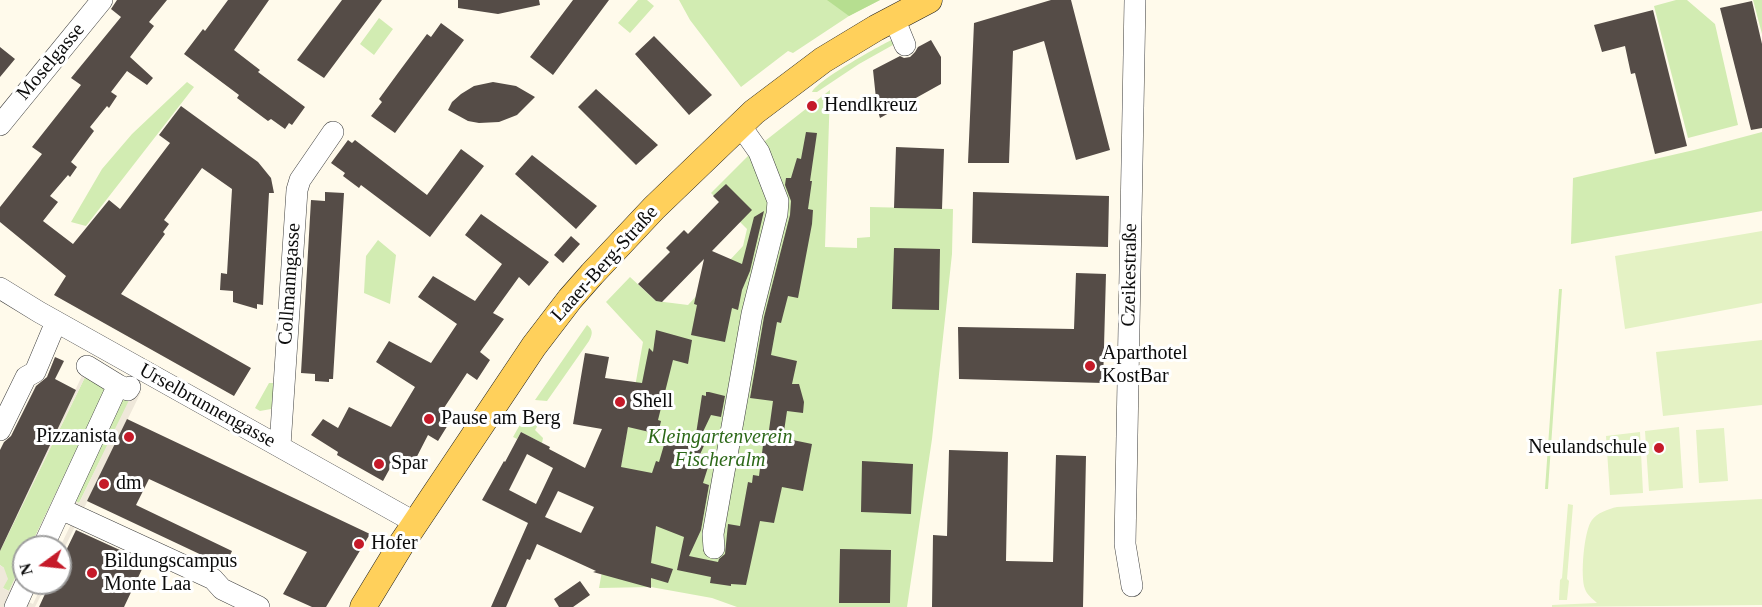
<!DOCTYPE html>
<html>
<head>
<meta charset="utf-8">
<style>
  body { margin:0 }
  #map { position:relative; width:1762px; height:607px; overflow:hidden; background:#fffaeb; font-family:"Times New Roman",serif }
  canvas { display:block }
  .north { position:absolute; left:12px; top:535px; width:60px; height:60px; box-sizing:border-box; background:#fff; border:2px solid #9e9e9e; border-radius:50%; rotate:255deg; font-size:16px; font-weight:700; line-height:24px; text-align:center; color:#0c0c0c }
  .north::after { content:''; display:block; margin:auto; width:21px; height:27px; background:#c51a29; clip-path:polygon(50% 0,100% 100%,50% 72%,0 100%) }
</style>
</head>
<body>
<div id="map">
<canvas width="1762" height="607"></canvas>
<div class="north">N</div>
</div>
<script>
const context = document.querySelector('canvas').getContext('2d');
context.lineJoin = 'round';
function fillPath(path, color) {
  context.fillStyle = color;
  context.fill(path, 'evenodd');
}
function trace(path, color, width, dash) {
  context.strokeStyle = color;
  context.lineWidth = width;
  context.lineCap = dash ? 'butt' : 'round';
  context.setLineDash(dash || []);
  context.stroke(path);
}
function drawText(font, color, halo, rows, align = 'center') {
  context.font = font + ' "Times New Roman",serif';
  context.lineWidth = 6;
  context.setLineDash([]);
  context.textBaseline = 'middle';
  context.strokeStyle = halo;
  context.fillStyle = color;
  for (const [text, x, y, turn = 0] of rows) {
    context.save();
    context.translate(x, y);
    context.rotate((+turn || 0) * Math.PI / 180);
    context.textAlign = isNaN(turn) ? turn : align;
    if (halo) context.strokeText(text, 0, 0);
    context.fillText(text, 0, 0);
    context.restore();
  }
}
fillPath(new Path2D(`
  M638,0H647L654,6L630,33L618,23Z
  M679,0H880L849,16L793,53L788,51L741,87L690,20Z
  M1676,0H1687L1715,24L1738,125L1688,138L1654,6Z
  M1753,0H1762V34Z
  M379,18L393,29L374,55L360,44Z
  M897,37L900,41L859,64L817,92H812C819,79 881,45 897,37Z
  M187,82L194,87L86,226L71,222L102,169L132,134Z
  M830,90L825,247L857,248V238L870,237V207L953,209L952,254L932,439L907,607H737L712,598L651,587L599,588L643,342L606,302L630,277L656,301L688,305L743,246L747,229L711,193L756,148Z
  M1762,132V211L1571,244L1573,178L1694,150Z
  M378,240L396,255L390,304L364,293L366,256Z
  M1559,289H1562L1548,489H1545Z
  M587,325C594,330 592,335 589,341L547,401L535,400Z
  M88,371L115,385L93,416L30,547H24V559L9,591L3,588L4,568L0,565V551Z
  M269,383H273V401L271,409L260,411L255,408Z
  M123,391L132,396L79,503L70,499Z
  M526,414L540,417L541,420L535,430L543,438L542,443L521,432L517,439L513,437Z`), '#d2ecb2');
fillPath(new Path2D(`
  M827,0H880L849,16Z`), '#b6de90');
fillPath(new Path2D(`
  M1762,231V303L1625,329L1615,256Z
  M1762,340V405L1663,416L1656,352Z
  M1679,427L1683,488L1649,491L1645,431Z
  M1724,428L1728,481L1699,483L1696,430Z
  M1640,432L1643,493L1610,495L1606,436Z
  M1762,499V605L1552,607V605L1597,603C1593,599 1587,595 1585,589C1580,577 1584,530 1592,520C1597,513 1608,509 1617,507Z
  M1568,504L1573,505L1567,579L1569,581L1567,600H1559L1560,580L1562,578Z`), '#e4f2c4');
fillPath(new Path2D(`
  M87,365L141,392L60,557V547L73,520L65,515L49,547H30L93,416L114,386L88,371L0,551ZM123,392L131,396L79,503L71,499Z
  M24,559V600L33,604L43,583H47L35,607H0V565L4,568L8,579L3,588L9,591Z`), '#efe8da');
fillPath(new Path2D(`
  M117,0H167L149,22L154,26L130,57L153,78L147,85L127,71L111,92L117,96L109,108L107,106L90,127L94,131L71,162L77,167L70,177L68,175L50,196L58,202L43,221L73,244L109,200L120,209L170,143L159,135L181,106L258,162L271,178L274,193H269L263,305L257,304V309L233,302V291L220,290L221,273L227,274L232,189L202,168L164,220L169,224L163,232L165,234L121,294L251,368L234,396L54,295L66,276L0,222V207L42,154L32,147L81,85L71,78L121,17L111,9Z
  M228,0H269L234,50L260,70L258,72L305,107L292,125L289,123L285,129L271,119L268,121L237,98L239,95L184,54L203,29L205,31Z
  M342,0H382L324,78L297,60Z
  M458,0H539L540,5L498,14L458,8Z
  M573,0H609L553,75L530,57Z
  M1051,0H1071L1110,150L1076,160L1044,41L1013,51L1009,163H968L974,23Z
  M1752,1L1762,44V128L1751,130L1720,8Z
  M1653,10L1687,146L1655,154L1635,73L1631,74L1625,46L1602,52L1594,25Z
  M441,23L464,40L395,133L371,116L382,102L379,99L398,73L427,34L431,37Z
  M654,36L712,95L689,115L635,54Z
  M931,40L941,57V84L880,118L877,108L873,70L900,56L904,58L910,57L915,52L918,47Z
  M0,47L15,59L0,77Z
  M493,82L516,86L535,97L517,115L499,122L479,123L468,121L448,110L452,102L461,94L474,86Z
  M596,89L658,145L636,165L578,107Z
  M806,132L817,133L810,181H812L808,209L813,210L812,224L798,298L788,296L781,323L777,322L771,355L797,361L792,384H799L804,402L803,413L787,411L783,438L812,444L803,491L782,487L774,523L760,521L746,585L731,584V586L710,583L711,577L677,570L684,537L656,526L651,563L673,569L668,583L651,578V588L593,572L596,571L537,544L530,560L527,559L506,607H491L528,523L482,500L504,461L505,462L521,432L550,447L549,449L585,468L602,429L573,424L585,353L609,357L605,378L642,383L649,348L653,352L656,330L692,340L688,364L673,360L658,420L661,421L658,434L628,427L621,467L652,473L656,461L659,462L666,438L686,444L691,432L696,434L702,395L706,396V392H709L725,396L721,417L711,415L701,436L707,439L697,461L709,464L703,483L709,485L701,530L689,556L718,562L719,559L725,554L728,524L740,526L748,482L752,483L753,475L759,476L765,430H769L773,401L750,398L764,317L790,215L791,201L785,185L786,178H791L797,158L801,159ZM527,454L553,468L536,504L509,490ZM558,491L594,507L581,533L545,517Z
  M348,140L352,143L355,140L427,195L461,149L484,166L430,237L361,185L359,188L343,176L345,173L331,163Z
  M896,147L944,149L942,209L894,208Z
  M532,155L597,206L576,229L515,174Z
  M726,184L752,210L712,251L742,264L754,217L764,211L750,271L742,290L738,310L732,308L725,342L691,335L697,305L694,304L704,259L662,302L656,301L638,284L670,252L666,248L684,230L688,234L719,202L713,196Z
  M325,192L344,193L333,379H329V382L315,381V374L301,373L311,200L325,201Z
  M973,192L1109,196L1108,247L972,243Z
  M481,214L549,262L529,286L519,277L493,313L504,319L480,352L490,360L477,380L467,373L440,414L451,420L438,441L428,435L410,470L394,461L383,481L337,455L338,452L311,435L323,419L338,428L349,407L391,427L415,387L376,362L389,341L431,363L457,324L418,297L433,276L475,301L502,264L465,235Z
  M571,236L580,244L563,263L554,255Z
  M894,248L940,249L939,310L892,309Z
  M1076,273L1106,274L1103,383L959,379L958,327L1074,329Z
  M55,357L64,361L55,379L76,390L0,551V450L4,442L11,436L36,386L47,377Z
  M127,419L370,534L326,607H312L283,594L307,552L149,479L136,505L232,551L225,566L87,501Z
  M949,450L1008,452L1006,561L1053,562L1056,455L1086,456L1083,607H932L933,535L947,536Z
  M862,461L913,464L911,514L861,512Z
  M76,530L133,556L132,559L144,565L124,607H39L50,583H60V563Z
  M840,549L891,550L890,603H839Z
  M580,581L590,595L573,607H559L554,599Z`), '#554c47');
const minor = new Path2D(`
  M894,18L905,45
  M0,125L102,0
  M0,288L39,312L416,523
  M87,366L118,385
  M0,430L26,377L35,372L56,322
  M280,446L297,190L300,180L333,132
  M61,509L213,579L222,589L259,607
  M43,547L118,385L128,390L130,387
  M714,548L713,534L752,314L777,214L778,201L759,152L740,125
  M1132,586L1125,544L1135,0
  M15,607L26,583`);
const major = new Path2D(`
  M363,607L402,543L534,346L570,299L592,274L654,208L754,112L823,60L876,28L929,0`);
trace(minor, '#3f3f3f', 22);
trace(major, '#1d1d1d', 27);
trace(minor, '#fff', 21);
trace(major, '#ffd05b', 26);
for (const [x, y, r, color] of [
  [812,106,6,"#c51a29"],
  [1090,366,6,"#c51a29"],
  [620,402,6,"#c51a29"],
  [429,419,6,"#c51a29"],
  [129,437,6,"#c51a29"],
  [1659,448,6,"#c51a29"],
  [379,464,6,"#c51a29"],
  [104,484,6,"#c51a29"],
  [359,544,6,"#c51a29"],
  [92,573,6,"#c51a29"]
]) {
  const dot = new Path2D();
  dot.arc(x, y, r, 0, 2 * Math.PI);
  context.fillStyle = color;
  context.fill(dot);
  trace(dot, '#fff', 2);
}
drawText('20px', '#0c0c0c', '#fff', [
  ["Moselgasse",51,62,-50],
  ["Laaer-Berg-Straße",605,264,-48],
  ["Czeikestraße",1130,275,-89],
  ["Collmanngasse",290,284,-86],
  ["Urselbrunnengasse",207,406,29]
]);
drawText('20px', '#0c0c0c', '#fff', [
  ["Hendlkreuz",824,106],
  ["Aparthotel",1102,354],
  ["KostBar",1102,377],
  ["Shell",632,402],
  ["Pause am Berg",441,419],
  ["Pizzanista",117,437,"right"],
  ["Neulandschule",1647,448,"right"],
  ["Spar",391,464],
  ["dm",116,484],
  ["Hofer",371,544],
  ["Bildungscampus",104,562],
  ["Monte Laa",104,585]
], 'left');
drawText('italic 20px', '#2c6818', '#fff', [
  ["Kleingartenverein",720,438],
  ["Fischeralm",720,461]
]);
</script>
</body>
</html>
